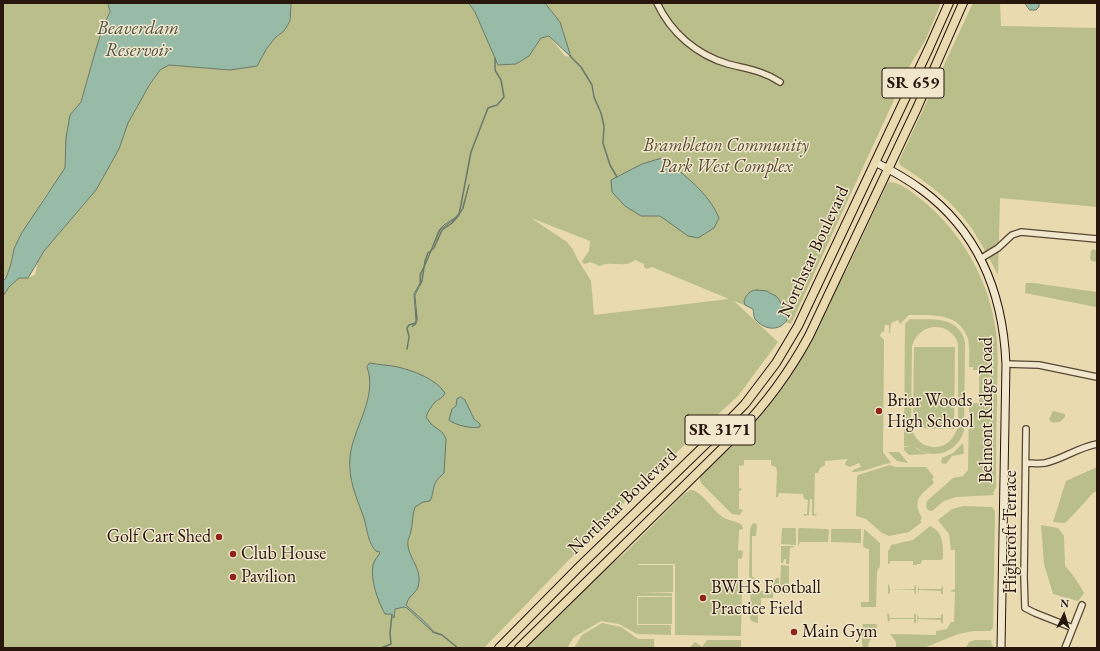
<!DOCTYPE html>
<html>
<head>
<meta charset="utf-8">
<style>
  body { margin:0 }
  #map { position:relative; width:1100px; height:651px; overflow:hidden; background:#e9dab0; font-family:"EB Garamond",serif }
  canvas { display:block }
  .frame { position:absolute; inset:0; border:4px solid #28160d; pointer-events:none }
  .north { position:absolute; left:1044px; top:595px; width:40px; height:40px; -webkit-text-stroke:3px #f1e7cc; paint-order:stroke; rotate:4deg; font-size:11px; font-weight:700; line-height:16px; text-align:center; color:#28160d }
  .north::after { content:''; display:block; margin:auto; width:14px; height:18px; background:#28160d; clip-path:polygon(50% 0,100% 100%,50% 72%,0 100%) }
</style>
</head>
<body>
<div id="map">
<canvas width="1100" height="651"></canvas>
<div class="frame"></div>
<div class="north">N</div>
</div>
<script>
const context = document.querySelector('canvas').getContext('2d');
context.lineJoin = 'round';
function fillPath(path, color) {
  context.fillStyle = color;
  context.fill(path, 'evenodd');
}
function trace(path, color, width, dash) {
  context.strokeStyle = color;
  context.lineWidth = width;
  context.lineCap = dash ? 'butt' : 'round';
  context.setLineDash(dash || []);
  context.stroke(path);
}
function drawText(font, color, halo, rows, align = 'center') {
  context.font = font + ' "EB Garamond",serif';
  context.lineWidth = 3;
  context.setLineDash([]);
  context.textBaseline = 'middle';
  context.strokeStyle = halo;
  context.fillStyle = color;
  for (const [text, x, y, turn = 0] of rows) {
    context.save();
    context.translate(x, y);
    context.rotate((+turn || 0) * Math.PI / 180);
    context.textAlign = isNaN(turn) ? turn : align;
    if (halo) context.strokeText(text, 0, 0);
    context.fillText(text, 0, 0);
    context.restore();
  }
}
fillPath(new Path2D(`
  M3,3H108L110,12L103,27L96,49L81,102L70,115L65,168L57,181L44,198L14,249L11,264L6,278L3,281Z
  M291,3H469L475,12L498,65L529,56L541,38L549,36L565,56L570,57L560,22L545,3H941L925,41L910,65L791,324L734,301L778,342L738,396L641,485L484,648H3V296L9,287L19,278H28L35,275L38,261L44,251L96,190L119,149L128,123L150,84L160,70L169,65L230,70L257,66L267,48L276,37L284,31L290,22ZM531,218L590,241L589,251L582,261L584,264L591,262L599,266C612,260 624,269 635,260L644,264V267L647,269L652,267L729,299L594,315L591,281L578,260L573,250L567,242Z
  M973,3H1000L1001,26L1097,28V207L1000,198L998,275C990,260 982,244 972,229C954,202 928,183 900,165L899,161Z
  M890,181L891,183C900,181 922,200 929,206C965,238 990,284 996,332C999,355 997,379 997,402C996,431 996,459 996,487L993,493L994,495L956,497L944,501L932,511L928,510L926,507L927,501L953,478L963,476L968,470L969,407L972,406L973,403H979V370H973V367H969C969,358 970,348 968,339C960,312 931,315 909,315L900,324L898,320L891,323L890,333H889V325H885L884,331L881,333L880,336L884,340L883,452L891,463C877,465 866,472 852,472L853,470L861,467L859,463L850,467L845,465L846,461L848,459L825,461V465L820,468L818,473H815L814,514L818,515L814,516L812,515V499H810L809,515L804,516V514H807L808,500L804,499L803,494L779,493L778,497H776L777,472L776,467L771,465V460H744V465L739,466V488L743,489L739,491V509L743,510L740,515L732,514L702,484L700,481V476L758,417L784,385L797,364L811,340L837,285L847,269L887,184Z
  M1093,249L1097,251V262L1092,261L1090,259L1091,251Z
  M1026,283H1033L1097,292L1096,307L1025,293Z
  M910,319C931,320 959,315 965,342L964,430C958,455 928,462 911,443L918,450L928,454L909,455L904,450V447H911L904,446L905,324ZM935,327C946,327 955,333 958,344V424C954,454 917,455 911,426L912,346C916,334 923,328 935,327Z
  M914,347H955L954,429L913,428Z
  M1053,411L1065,414V417L1060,422C1056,422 1051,424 1049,419Z
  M963,443L964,453L963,454L952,456L946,464L941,463L942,458L953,453Z
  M888,452H899L908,463L897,461Z
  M890,465L895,467H926L934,477L932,479L934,483C920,495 912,500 922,518L920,521L922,522L909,532L889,536L882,533L866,519L856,516L857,477L858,475Z
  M1097,467V491L1093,493L1074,514L1065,523L1053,522L1066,481Z
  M691,490C701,491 712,508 720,515C726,521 736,520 742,525L743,529L739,530L738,550L743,551L742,558L738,559V579L742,581L741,636L675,635V564H638V565H673V592H637L672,593V596H637V625H671V635L637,634L619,624L601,621L574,637L567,648H523L603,570L624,554L685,493Z
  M963,506L992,507L995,511L993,628L990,631H974L958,634L924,648H896V642L890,634L936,635V631L947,629L951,622H954L955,592L950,591L955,589V550H951L949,534L938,520L952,509Z
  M755,523L757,525L756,536H752V577L756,578L752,579L749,577L750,529L752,524Z
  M1041,525L1058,528L1064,536L1065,566C1073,574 1079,584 1084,593L1078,601L1053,594L1044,564Z
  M930,526C944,532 943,546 943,559L941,560H922L921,564H917V565H913V561H890V564H888V550H889L891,545L913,540Z
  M782,528H795L796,529V545L781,544Z
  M799,528L827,529L829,530L828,542H800L798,546V529Z
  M832,529H861V543L831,542V530Z
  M864,529L880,543V566L877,571L876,607H861V602H869V549L865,548L863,546Z
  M781,546H794V547L790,548L789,564H786V559H784L783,563H781Z
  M781,565L789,566V590H780Z
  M776,578H779V589H768V586L774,583Z
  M889,584L890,589H914L915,585H916V594H915L914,590L891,589L890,590V593L888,594V585Z
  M918,585L919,589H941L943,585V594H941V591L920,590H919L918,594Z
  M750,591H773V598H761V608L751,609Z
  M638,597H672V624H638Z
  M749,611H758V623L753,622L750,619Z
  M887,614H889L890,618H914V614H916V623H914V619H890L888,623Z
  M917,614L919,618H941V615L943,614V623H941V620L918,619L917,624Z
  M602,623L621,627L638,639H654V648H574L582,635Z
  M863,624H875L877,625C876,638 869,636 868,648H863L862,644V633L863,631L865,633L867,631L865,629L863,630L862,629Z
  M707,640H741V648H689L695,642L702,647Z
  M975,640H989L992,641L991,643L994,648H966L969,642Z`), '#b9be8a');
const water = new Path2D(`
  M108,3H291L290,21L284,31L276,37L267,48L257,66L230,70L169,65L160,70L150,84L128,123L119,149L96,190L44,251L28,278H19L9,287L3,296V281L6,278L11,264L14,249L21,234L65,168L66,138L70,115L81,102L96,49L103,27L110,12Z
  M469,3H545L560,22L571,57L549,36L541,38L529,56L516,64L498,65L475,12Z
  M1025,3H1039V7L1036,10H1030Z
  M663,158C684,175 709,193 719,218L714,228L698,238L688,236L660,216H641L625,206L612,192L611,180L642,164Z
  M469,185L463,209L457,217L440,230L421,274L420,285L415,295L417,321L415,325L412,327L416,321L414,294L420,283V274L426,263L439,230L444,225L456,217L462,209Z
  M757,290L767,291C770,294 773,294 776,296C782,301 781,310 787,315V320C779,332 764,330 755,319C753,316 754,312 753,309L745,305L744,301C746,295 750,290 757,290Z
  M370,363C379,365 389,365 398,367C414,371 436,379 445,393C443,398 439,399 435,402C431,407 428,411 426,417L431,424L443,433L446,439L444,473C430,485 436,488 430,501L423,502L415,507C412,515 413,523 411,531C410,537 407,539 408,546C410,560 423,570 418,587C416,592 413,594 410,597C408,599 407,603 406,605C414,613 429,624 434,633L407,608L404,607L395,609L394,618L391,614H385C378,602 370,579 373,565C374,561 377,557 380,553L379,551L377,552C368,544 367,529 364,518C356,496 348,480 350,456C354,426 378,397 367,367Z
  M461,397L465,400L474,419L480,424V427C471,429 455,425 449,420L452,409L456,406L457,399Z`);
fillPath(water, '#98bba7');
trace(water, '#6b7969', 1);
trace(new Path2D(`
  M570,56L581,67L592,85L594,97L601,113L604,126
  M604,127L603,143L610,165L617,177
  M420,285L422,281L425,261L428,253L434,248L442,230L452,223L459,215L471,152L488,108L497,105L504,97L501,80L495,70V58
  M416,309L417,319
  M407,349L409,337L407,328L409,325L416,323
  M433,632L442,635L458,648
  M381,648L391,644L390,633L392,615`), '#6b7969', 1.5);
const street = new Path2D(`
  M657,3C671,33 697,55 728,64C747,69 764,71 780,82
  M980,259L998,248L1012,235L1021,232L1097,239
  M1006,364L1039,365L1097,377
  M1026,429L1024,577L1025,608L1035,613L1073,628
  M1026,463C1032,463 1039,464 1045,463C1063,459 1079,447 1097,444
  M1065,648L1082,605`);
const secondary = new Path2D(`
  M875,162C891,170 907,179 922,190C980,233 1003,294 1006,364L1001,648`);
const primary = new Path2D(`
  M499,648L579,567L708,442L745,404L776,363L798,326L929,48L949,3
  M519,648L738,433C767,403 789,373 809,336L917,108L963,3`);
trace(street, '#584736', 8);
trace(secondary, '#28160d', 9);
trace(primary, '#28160d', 10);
trace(street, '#f1e7cc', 5.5);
trace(secondary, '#f1e7cc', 7);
trace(primary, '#e9dab0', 8);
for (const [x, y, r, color] of [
  [879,411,4,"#8f2418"],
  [219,537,4,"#8f2418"],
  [233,554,4,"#8f2418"],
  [233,577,4,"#8f2418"],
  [703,598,4,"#8f2418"],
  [794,632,4,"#8f2418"]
]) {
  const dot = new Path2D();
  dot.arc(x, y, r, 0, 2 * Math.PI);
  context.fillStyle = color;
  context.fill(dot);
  trace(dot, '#f1e7cc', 1.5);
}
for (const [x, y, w] of [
  [913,83,62],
  [720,430,70]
]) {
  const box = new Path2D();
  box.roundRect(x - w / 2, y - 15, w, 30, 3);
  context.fillStyle = '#f1e7cc';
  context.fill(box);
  trace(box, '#28160d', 1);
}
drawText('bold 17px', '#28160d', null, [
  ["SR 659",913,83],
  ["SR 3171",720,430]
]);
drawText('italic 18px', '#544832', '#f1e7cc', [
  ["Brambleton Community",726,146],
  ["Park West Complex",726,167]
]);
drawText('18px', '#28160d', '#f1e7cc', [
  ["Northstar Boulevard",814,252,-65],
  ["Belmont Ridge Road",987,410,-90],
  ["Northstar Boulevard",623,502,-44],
  ["Highcroft Terrace",1011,532,-90]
]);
drawText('18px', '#28160d', '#f1e7cc', [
  ["Briar Woods",887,401],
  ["High School",887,422],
  ["Golf Cart Shed",211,537,"right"],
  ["Club House",241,554],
  ["Pavilion",241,577],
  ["BWHS Football",711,588],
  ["Practice Field",711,609],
  ["Main Gym",802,632]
], 'left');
drawText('italic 19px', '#4f5043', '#f1e7cc', [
  ["Beaverdam",138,29],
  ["Reservoir",138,51]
]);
</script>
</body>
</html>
